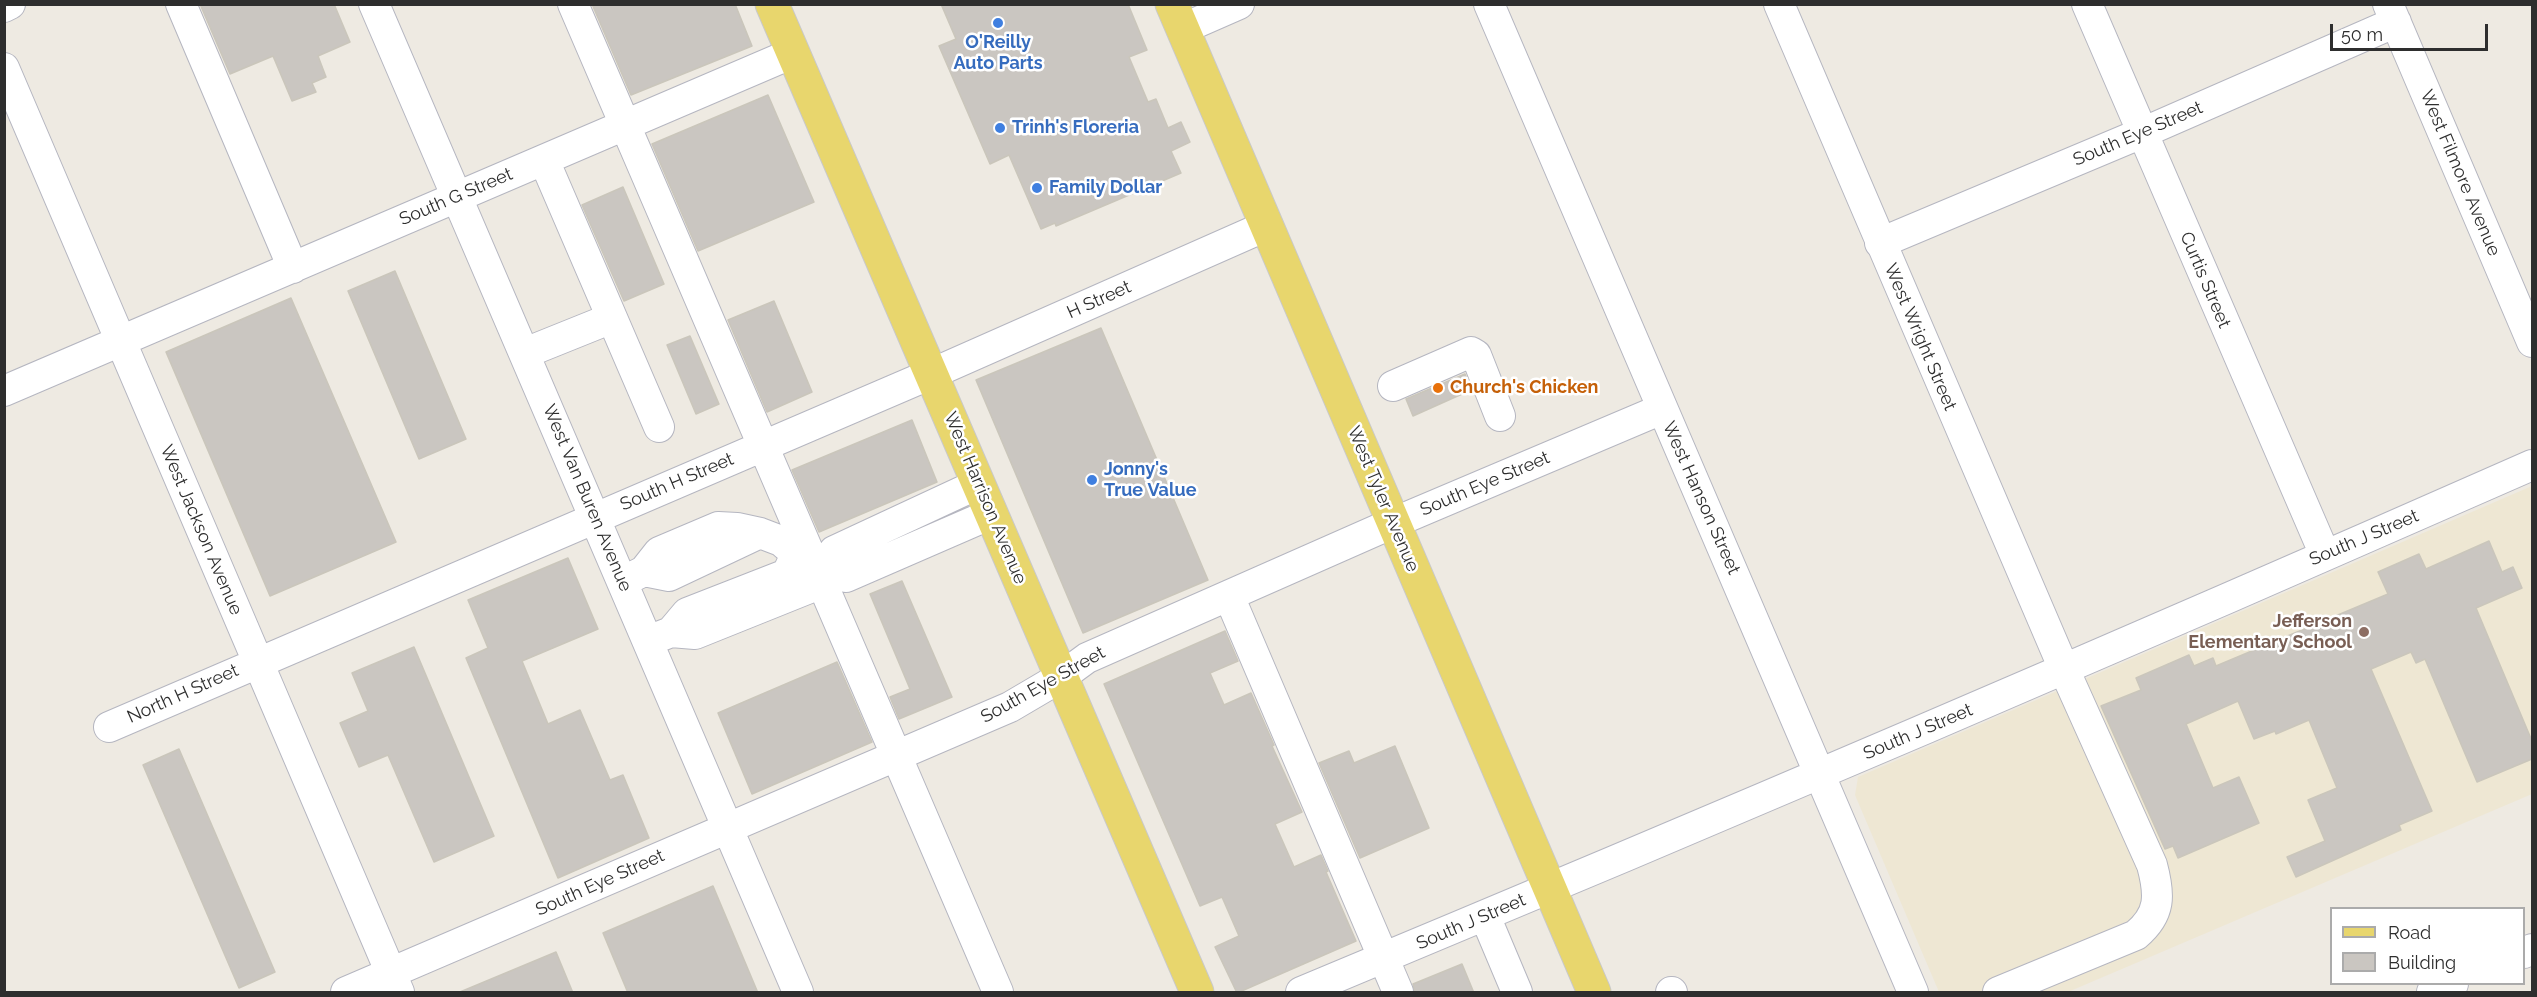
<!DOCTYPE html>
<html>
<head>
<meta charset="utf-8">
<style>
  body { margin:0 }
  #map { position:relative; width:2537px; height:997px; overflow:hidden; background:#eeeae2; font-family:Raleway,sans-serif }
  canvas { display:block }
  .frame { position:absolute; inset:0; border:6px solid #2e2e2e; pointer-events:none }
  .legend { position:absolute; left:2330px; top:907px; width:195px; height:78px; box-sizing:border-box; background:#fff; border:2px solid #ababab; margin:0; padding:8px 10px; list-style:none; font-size:18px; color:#2e2e2e }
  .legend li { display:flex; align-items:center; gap:12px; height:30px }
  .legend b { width:30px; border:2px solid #ababab }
  .scale { position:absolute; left:2330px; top:24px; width:158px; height:27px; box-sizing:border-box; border:3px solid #2e2e2e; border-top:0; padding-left:8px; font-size:18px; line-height:21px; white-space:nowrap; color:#2e2e2e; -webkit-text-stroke:4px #fff; paint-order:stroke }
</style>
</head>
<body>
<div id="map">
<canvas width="2537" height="997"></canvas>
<div class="frame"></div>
<ul class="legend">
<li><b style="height:8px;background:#e8d66d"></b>Road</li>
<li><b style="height:16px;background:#cac6c1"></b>Building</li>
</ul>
<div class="scale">50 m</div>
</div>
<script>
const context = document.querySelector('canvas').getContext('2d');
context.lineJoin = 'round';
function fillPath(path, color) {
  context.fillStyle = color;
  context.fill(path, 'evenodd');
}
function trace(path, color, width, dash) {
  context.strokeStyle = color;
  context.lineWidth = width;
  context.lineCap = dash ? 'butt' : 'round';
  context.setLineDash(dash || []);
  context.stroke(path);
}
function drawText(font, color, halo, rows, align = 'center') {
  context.font = font + ' Raleway,sans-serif';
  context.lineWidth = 5;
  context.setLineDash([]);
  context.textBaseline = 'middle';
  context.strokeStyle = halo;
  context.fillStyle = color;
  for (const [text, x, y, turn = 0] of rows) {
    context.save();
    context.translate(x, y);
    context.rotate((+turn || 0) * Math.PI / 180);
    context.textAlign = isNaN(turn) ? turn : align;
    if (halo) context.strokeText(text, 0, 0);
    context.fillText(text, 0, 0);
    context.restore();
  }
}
fillPath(new Path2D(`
  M2532,486V794L2068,992H1939L1855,795L1858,777Z`), '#eee7d3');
const building = new Path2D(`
  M200,4H334L350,42L318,56L326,77L312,83L316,92L292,101L273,56L230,74Z
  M592,4H735L752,46L631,95Z
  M941,4H1128L1147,50L1129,57L1148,102L1156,99L1168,128L1181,122L1190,142L1171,151L1181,173L1056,226L1055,223L1041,229L1009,155L990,164L939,46L956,39Z
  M768,95L814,202L698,251L652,144Z
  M623,187L664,284L624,301L582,205Z
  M395,271L466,439L419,459L348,291Z
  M291,298L396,542L270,596L166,352Z
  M774,301L812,392L767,412L728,320Z
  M1101,328L1208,580L1083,633L976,380Z
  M690,336L719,404L696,414L667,345Z
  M1465,374L1471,390L1413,416L1406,399Z
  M912,420L937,482L819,532L792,470Z
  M2489,541L2502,572L2513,567L2522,588L2476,608L2532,741V759L2477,782L2425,659L2416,663L2411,652L2371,669L2432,811L2399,825L2401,830L2296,877L2287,857L2325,841L2308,800L2337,788L2309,720L2276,734L2275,731L2254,739L2238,701L2186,724L2213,788L2239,777L2259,823L2178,858L2173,846L2165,849L2101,706L2141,690L2136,678L2189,655L2194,666L2213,658L2216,666L2388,594L2378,572L2419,554L2426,569Z
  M568,558L598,629L522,661L548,724L580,710L610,780L623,775L649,838L558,878L466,658L488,648L468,600Z
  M902,581L952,697L899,719L890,697L910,689L870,594Z
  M1225,631L1238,661L1210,673L1224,705L1251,693L1274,745L1272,746L1302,812L1275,824L1294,867L1321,855L1328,871L1326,872L1356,941L1237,993L1215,947L1239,936L1222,897L1200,906L1104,684Z
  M414,647L494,836L434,862L388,755L359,767L340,723L368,711L352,673Z
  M837,662L872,742L752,794L718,713Z
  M1395,746L1429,828L1360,858L1319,763L1349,751L1354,763Z
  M179,749L275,972L239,988L143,765Z
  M713,886L758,993H628L603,933Z
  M556,952L573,993H460V992Z
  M1462,964L1474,993H1415L1413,984Z`);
fillPath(building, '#cac6c1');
trace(building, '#cac6bb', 1.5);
const minor = new Path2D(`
  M181,4L293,268
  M374,4L798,992
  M573,4L998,992
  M1489,4L1913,992
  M1779,4L2064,669L2152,865C2160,895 2161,914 2136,935L1998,992
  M2087,4L2325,555
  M2388,4L2532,342
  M4,7L10,4
  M1182,29L1239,4
  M4,68L399,992
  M544,160L659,427
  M1880,243L2142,133L2396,22
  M525,353L612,318
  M1393,386L1471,352L1476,355L1500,416
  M4,391L793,53
  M978,484L834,551L846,577L991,514
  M644,571L669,576L760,533
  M622,582L644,571L659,552L718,527L737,528L760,533L781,541L796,554
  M1229,596L1398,992
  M671,632L695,634L822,583
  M648,641L671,632L687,613L787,574L796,554L808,550
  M109,727L931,374L1266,226
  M1485,916L1517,992
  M2524,953L2532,949
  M346,992L1010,707L1061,677L1087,658L1393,523L1662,409
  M1301,992C1713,821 2124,645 2532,465
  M1671,992H1672
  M2432,992L2453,984`);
const major = new Path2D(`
  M772,4L1197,992
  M1172,4L1594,992`);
trace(minor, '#b5b6c0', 32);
trace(major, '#c9c9c9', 35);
trace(minor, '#fff', 30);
trace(major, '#e8d66d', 33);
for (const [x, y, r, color] of [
  [998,23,6,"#3f7fe0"],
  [1000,128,6,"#3f7fe0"],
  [1037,188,6,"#3f7fe0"],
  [1438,388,6,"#e8710a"],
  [1092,480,6,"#3f7fe0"],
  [2364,632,6,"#8d6e63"]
]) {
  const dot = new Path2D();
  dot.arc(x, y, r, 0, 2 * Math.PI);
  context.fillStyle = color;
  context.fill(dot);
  trace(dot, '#fff', 2);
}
drawText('bold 18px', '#366cbe', '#fff', [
  ["O'Reilly",998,43,"center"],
  ["Auto Parts",998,64,"center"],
  ["Trinh's Floreria",1012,128],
  ["Family Dollar",1049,188],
  ["Jonny's",1104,470],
  ["True Value",1104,491]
], 'left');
drawText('18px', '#2e2e2e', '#fff', [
  ["South Eye Street",2138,134,-23],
  ["West Filmore Avenue",2460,173,67],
  ["South G Street",456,197,-23],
  ["Curtis Street",2205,280,67],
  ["H Street",1099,300,-24],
  ["West Wright Street",1920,337,67],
  ["South H Street",677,482,-23],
  ["South Eye Street",1485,484,-23],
  ["West Van Buren Avenue",587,498,67],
  ["West Harrison Avenue",985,498,67],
  ["West Hanson Street",1701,498,66],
  ["West Tyler Avenue",1383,499,67],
  ["West Jackson Avenue",201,530,67],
  ["South J Street",2364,538,-23],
  ["South Eye Street",1043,685,-29],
  ["North H Street",183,694,-24],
  ["South J Street",1918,732,-23],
  ["South Eye Street",600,883,-24],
  ["South J Street",1471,922,-23]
]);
drawText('bold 18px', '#c56008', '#fff', [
  ["Church's Chicken",1450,388]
], 'left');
drawText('bold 18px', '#785e54', '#fff', [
  ["Jefferson",2352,622],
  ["Elementary School",2352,643]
], 'right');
</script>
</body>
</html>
